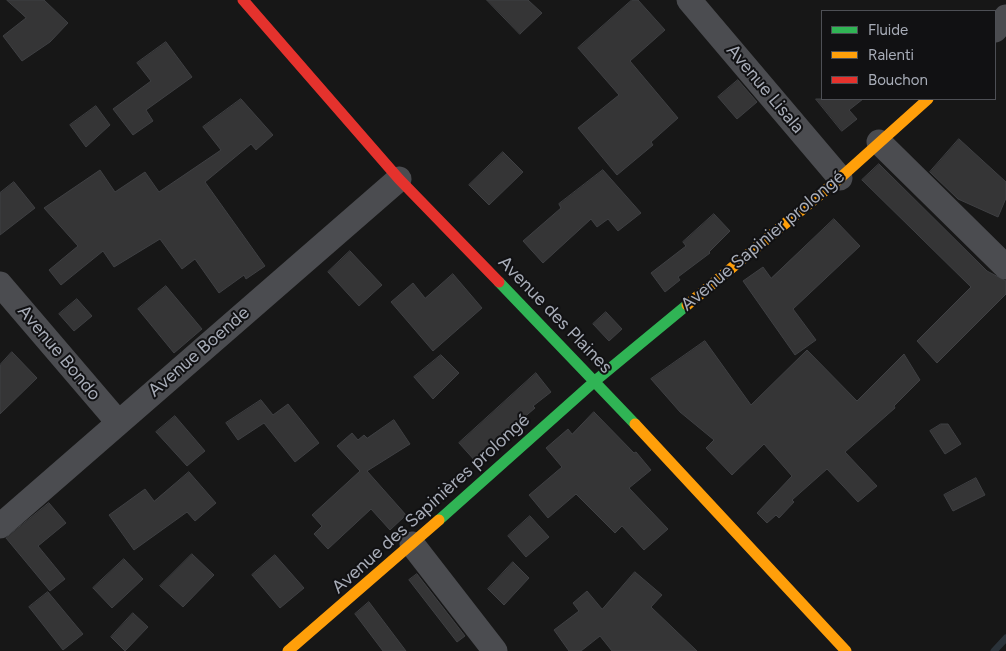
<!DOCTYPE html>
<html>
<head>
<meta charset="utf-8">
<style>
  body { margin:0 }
  #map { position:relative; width:1006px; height:651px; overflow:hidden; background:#171717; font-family:Figtree,sans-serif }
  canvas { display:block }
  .legend { position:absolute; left:821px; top:10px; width:175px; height:90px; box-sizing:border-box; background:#111113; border:1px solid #4d4f55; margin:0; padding:6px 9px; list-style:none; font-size:15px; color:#a8adb8 }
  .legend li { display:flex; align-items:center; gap:10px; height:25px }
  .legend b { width:25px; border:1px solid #4d4f55 }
</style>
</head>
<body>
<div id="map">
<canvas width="1006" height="651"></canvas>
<ul class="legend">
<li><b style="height:6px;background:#30b455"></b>Fluide</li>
<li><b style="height:6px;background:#ff9f0a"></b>Ralenti</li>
<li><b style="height:6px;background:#e5322d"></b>Bouchon</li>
</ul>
</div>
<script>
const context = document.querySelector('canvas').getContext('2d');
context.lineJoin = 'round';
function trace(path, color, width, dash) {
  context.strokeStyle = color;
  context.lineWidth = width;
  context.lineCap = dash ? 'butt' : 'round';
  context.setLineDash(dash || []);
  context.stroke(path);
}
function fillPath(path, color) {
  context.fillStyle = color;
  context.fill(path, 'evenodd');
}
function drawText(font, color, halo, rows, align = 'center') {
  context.font = font + ' Figtree,sans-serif';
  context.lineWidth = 4;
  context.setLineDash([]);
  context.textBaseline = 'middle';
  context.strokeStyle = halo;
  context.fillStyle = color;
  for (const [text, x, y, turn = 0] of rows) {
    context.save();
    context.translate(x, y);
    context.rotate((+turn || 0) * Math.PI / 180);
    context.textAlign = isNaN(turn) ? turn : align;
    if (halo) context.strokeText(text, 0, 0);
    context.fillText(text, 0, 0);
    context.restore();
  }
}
trace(new Path2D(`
  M994,651L1006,638`), '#2a3239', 7);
const building = new Path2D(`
  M7,0H44L68,23L50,42L22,61L3,36L26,18Z
  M487,0H528L542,13L520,34Z
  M632,0H638L665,30L630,61L678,118L651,142L653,145L617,175L578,128L619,95L578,48Z
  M166,42L192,77L146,110L153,121L133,135L113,109L151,81L137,63Z
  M738,80L757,102L737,119L718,97Z
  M241,99L273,135L256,150L251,144L205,182L265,266L246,279L244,275L219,293L195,259L182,269L160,239L114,267L103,251L61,285L49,270L78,246L44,208L100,170L115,192L145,172L159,192L221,150L203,127Z
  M816,99H863L849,110L857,119L842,131Z
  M96,106L110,125L86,147L70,125Z
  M959,139L1006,182V198L998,217L958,199L930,172Z
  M503,152L523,172L489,205L469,185Z
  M879,164L987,271L1006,281V294L937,363L917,341L971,287L862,180Z
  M603,170L641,213L618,231L608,219L597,227L591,219L543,263L523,241L561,208L559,204Z
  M14,182L35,208L0,235V193Z
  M714,214L730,231L709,252L710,253L678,277L680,280L665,292L651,273L686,246L683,242Z
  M834,219L860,246L793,309L816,340L795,355L743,281L763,267L771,278Z
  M350,251L382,285L359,306L328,272Z
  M453,274L482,308L433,351L391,302L413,283L425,298Z
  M166,286L202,329L174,353L138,309Z
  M77,299L92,316L74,331L59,314Z
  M606,312L622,329L609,341L593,324Z
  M705,341L751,405L807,350L857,401L904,354L920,380L894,406L895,408L845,452L877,486L858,502L827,469L792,500L794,502L779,518L776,515L767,523L757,513L792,476L764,444L732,475L706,448L714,440L680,412L651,379Z
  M12,352L37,378L0,414V365Z
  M441,355L459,373L433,399L414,377Z
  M536,373L551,392L533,406L535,408L514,426L515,428L477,463L459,443Z
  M261,400L273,415L288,404L319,443L295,462L264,423L238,440L226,423Z
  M594,412L634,453L636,452L651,470L629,488L668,529L644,550L622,526L615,533L576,494L548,518L529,495L562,467L546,448L568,429L572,434Z
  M175,416L205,451L187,466L156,432Z
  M394,420L410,444L367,471L406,515L390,530L371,509L328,549L314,534L322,526L312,515L360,471L337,446L352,433L358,440L364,435L367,438Z
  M941,424H948L961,444L945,454L930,431Z
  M189,472L216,503L195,521L187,512L134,550L109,515L145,489L154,501Z
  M976,478L985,495L953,511L944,495Z
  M49,503L66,523L38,546L65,579L50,591L6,538Z
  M530,516L549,537L526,557L508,536Z
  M192,554L214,575L183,607L160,586Z
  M275,555L304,588L280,608L252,575Z
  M124,559L143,579L112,608L93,588Z
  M513,562L529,578L504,605L488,589Z
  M635,572L662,595L651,607L697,651H612L600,636L581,651H569L554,630L579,611L573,603L587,591L602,609Z
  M417,574L465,636L457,642L409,580Z
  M48,592L83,634L63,650L29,607Z
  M369,602L406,651H383L355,614Z
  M133,613L148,627L125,651L111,637Z`);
fillPath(building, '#353536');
trace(building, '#3f4043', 1);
trace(new Path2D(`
  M689,0L840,178
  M995,30L1006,17
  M879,142L1006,267
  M0,284L118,422
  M0,526L399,179
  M412,544L495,651`), '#4b4c50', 25);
trace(new Path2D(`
  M499,282L635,424
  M439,520L595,381L687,305`), '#30b455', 11);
trace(new Path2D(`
  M687,305L840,178L928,99
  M635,424L846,651
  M288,651L439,520`), '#ff9f0a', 11);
trace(new Path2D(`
  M243,0L399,179L499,282`), '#e5322d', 11);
drawText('18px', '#a8adb8', '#111113', [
  ["Avenue Lisala",765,89,50],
  ["Avenue Sapinier prolongé",763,241,-40],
  ["Avenue des Plaines",555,315,46],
  ["Avenue Boende",199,352,-41],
  ["Avenue Bondo",59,353,50],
  ["Avenue des Sapinières prolongé",431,504,-42]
]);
</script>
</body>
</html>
